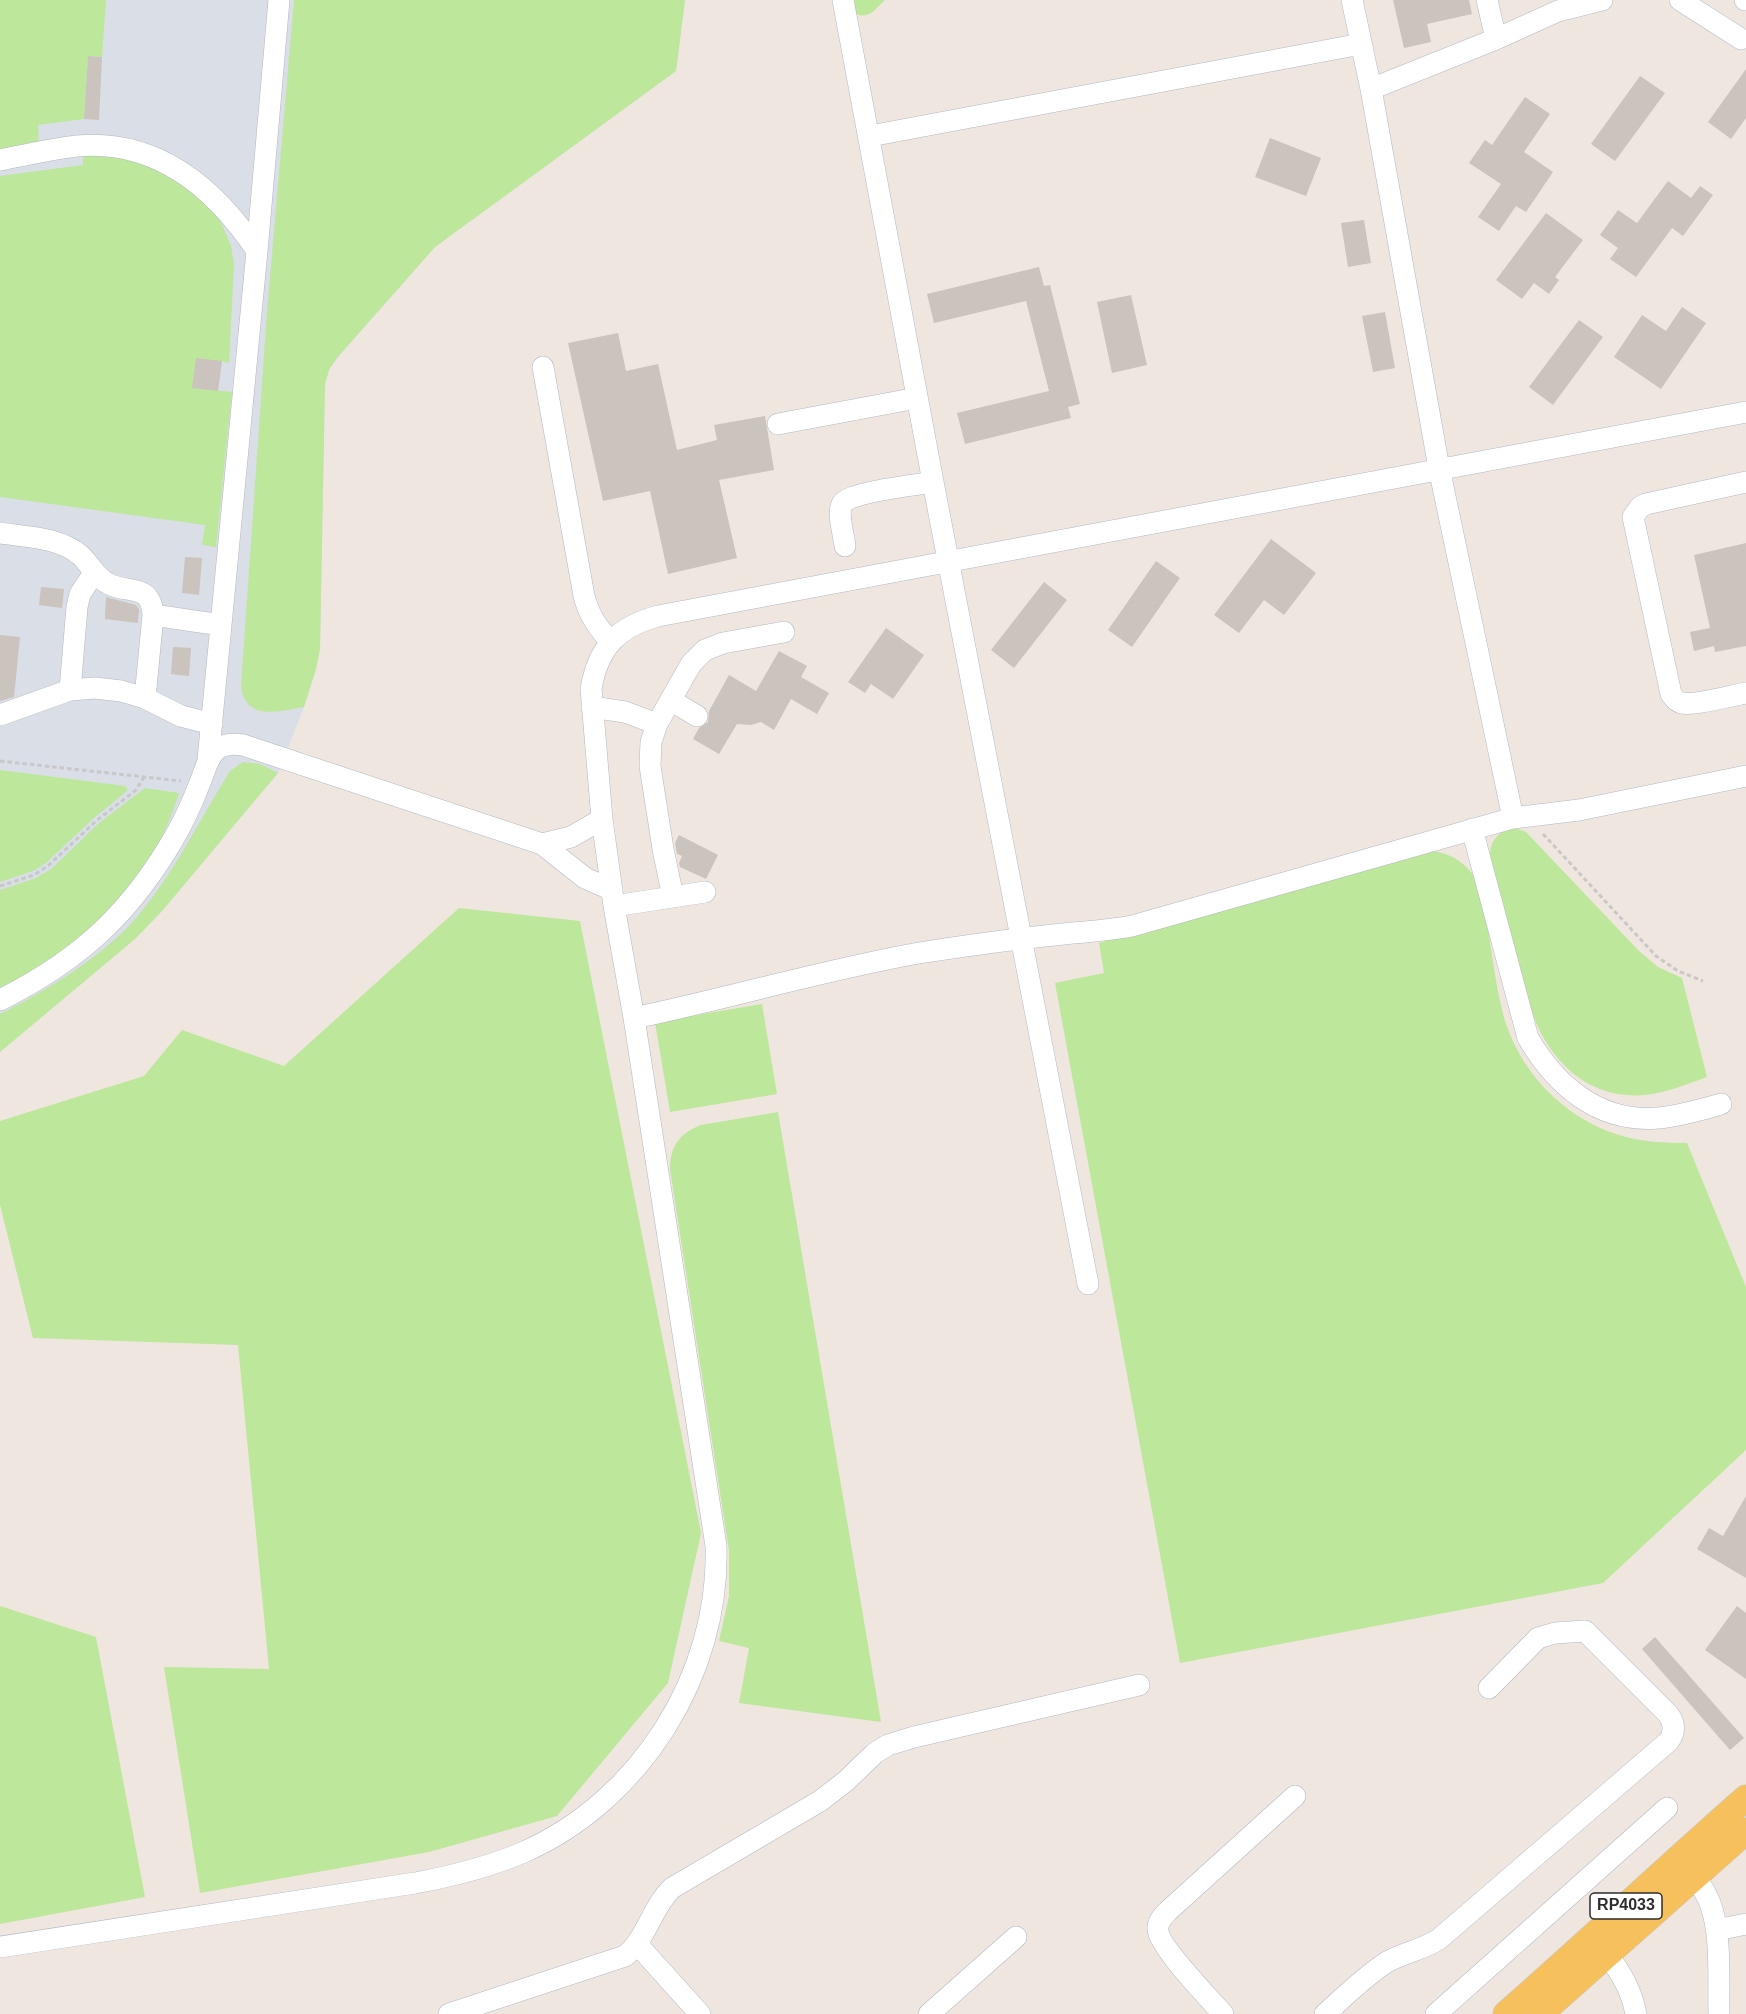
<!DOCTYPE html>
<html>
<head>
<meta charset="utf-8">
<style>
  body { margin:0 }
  canvas { display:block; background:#efe6df }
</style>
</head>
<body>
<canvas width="1746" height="2014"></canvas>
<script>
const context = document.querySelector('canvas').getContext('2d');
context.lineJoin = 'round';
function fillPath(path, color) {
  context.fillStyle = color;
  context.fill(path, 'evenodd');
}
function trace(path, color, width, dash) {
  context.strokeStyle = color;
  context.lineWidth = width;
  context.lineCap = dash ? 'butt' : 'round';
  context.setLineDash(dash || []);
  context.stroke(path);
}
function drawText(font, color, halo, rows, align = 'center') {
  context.font = font + ' Helvetica,sans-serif';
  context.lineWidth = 4.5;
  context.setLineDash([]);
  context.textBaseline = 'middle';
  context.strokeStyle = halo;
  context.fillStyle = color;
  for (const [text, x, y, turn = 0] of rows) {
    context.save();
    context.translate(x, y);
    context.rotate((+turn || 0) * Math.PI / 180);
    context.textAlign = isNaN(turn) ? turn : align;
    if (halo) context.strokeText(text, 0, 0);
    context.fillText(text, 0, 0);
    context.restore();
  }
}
fillPath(new Path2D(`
  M0,0H685L676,71L435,247L345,349L329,369L325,384L320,649L316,669L304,707L278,773L162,911L135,939L0,1052Z`), '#dadee7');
fillPath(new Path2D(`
  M0,0H106L102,57L88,56L84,119L38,125L39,146L0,153Z
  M294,0H685L676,71L435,247L336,359L329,370L325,384L320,649L316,669L304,707C278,711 246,722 241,686L267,312Z
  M850,0H885C876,8 869,20 856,14Z
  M83,154L112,155L162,166L217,213L231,246L234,264L229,363L222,361L193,388L232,392L216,547L202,545L205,525L0,497V176L83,165Z
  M243,762L260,764L278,773L162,911L135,939L0,1052V1014C44,992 90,964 126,929C168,886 198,822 230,771Z
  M0,770L125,786L128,790L94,818L46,863L33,871L0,882Z
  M145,788L179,793C153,880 82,950 0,988V890L36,878L51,869L99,823Z
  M1509,829H1518L1526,832L1639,951L1658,967L1682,978L1707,1077C1687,1084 1666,1093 1645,1095C1590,1100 1551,1063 1533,1015L1490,856C1490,842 1496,834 1509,829Z
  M1433,851C1455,855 1467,864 1479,883C1490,926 1492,971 1503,1014C1518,1070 1563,1118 1619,1135C1641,1142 1664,1143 1687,1143L1746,1287V1450L1603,1583L1180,1663L1055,983L1104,973L1099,943L1418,852Z
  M459,908L580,921L701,1533L668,1683L557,1816L429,1852L200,1893L164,1667L269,1669L238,1345L33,1338L0,1205V1121L144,1076L182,1030L284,1066Z
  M762,1004L777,1094L670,1112L655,1022Z
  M778,1112L881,1722L739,1703L749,1648L719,1641L729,1596V1551L670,1169C670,1146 680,1133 701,1125Z
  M0,1606L96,1637L145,1897L0,1924Z`), '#bde79a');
fillPath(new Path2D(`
  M1393,0H1469L1472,14L1427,24L1431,42L1404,48Z
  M88,56L102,57L99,120L84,119Z
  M1746,69V118L1731,139L1708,122Z
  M1640,76L1665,93L1615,161L1591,144Z
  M1525,97L1550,114L1524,152L1553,172L1526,212L1516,206L1499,231L1478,217L1501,184L1469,163L1485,140L1492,145Z
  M1270,138L1321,158L1306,196L1255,177Z
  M1668,181L1691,198L1700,186L1713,195L1683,236L1672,228L1636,277L1610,259L1618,248L1600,235L1618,210L1637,223Z
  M1546,213L1583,240L1555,277L1559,280L1549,294L1534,283L1522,299L1496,280Z
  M1364,220L1371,263L1348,267L1341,223Z
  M1039,267L1044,286L1050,285L1080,404L1068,407L1071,418L965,444L957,413L1049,391L1026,301L934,323L927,294Z
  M1131,295L1147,365L1112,373L1097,302Z
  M1682,307L1706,323L1661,389L1614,357L1642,315L1666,331Z
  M1385,312L1395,368L1373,372L1362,316Z
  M1579,320L1603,337L1553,405L1529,387Z
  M618,333L626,371L658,364L677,450L717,440L714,425L765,416L774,470L719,480L737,558L668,574L650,491L603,501L568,343Z
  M196,358L222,361L218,391L192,388Z
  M1271,539L1316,573L1284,615L1264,600L1239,633L1214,615Z
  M1746,543V646L1715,652L1714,646L1694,651L1690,632L1710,628L1694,555Z
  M185,557L202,558L199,595L182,593Z
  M1156,561L1180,578L1132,647L1108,630Z
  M1044,582L1067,600L1014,668L991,650Z
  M41,587L64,589L62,608L39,605Z
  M106,597L136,605L139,609L138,623L105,619Z
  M886,628L924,655L893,699L871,684L865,693L848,682Z
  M0,635L20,637L14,697L0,701Z
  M173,647L191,648L189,676L171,674Z
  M779,651L807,666L801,677L829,693L817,714L791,699L774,730L761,722L751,725L737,724L719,754L693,739L699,728L708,722L709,711L729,675L756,691Z
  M679,835L718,855L706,879L680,867L679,863L682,856L677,854L675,843Z
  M1746,1496V1578L1697,1549L1709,1528L1723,1536Z
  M1737,1606L1746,1613V1679L1705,1650Z
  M1655,1637L1744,1738L1730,1750L1642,1649Z`), '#cac3be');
const minor = new Path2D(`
  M843,0L933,482L1088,1284
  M1352,0L1371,89L1439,468L1513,818
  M1487,0L1496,39
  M1680,0L1741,39
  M1745,0H1746
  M1371,89L1496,39L1558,11L1602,0
  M870,136L1361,44
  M0,160C25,155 51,149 77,146C157,139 215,188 257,251
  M543,367L584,596C589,615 597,628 611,641
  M778,424L917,398
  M1746,482L1646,504L1640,507L1633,517L1671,694C1674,698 1677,702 1682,703C1693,706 1733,695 1746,693
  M0,533C26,537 59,537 80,555C91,565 95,577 109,584C129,594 151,583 153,615L145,698
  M845,546C844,535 837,514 842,504C848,492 917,485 933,482
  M153,615L221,625
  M70,690L77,607L80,594L94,573
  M672,701L697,716
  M592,707L625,712L657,724
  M0,715L70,690L95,688L121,691L145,698L181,716L212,724
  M208,760L257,251L279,0
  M1472,829L1528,1038C1556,1086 1599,1123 1658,1118C1680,1116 1700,1110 1721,1104
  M542,844L571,837L602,819
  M673,897L663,849L650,766L651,742L657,724L691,664L705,650L723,643L784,632
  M614,906L705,892
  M0,1000C82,959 133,911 178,831C186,816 193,801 199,785C209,761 210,740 243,745L542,844L585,878L612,890
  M634,1018C730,998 823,970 919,953C970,945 1022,938 1073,933C1093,931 1112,930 1132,926L1513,818L1579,810L1746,776
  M1685,1863C1695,1876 1704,1888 1710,1903C1722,1935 1718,1980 1719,2014
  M1716,1930L1746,1924
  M1598,1943C1616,1965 1631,1986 1636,2014
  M637,1944L700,2014
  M0,1947L415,1883C453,1876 489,1867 524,1852C641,1800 720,1674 716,1546L634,1018L614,906L602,819L591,689C598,648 617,627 658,616L1746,412
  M449,2014L625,1956C647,1938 652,1907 672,1888L820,1801L846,1781L875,1753L888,1745L914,1737L1139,1685
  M929,2014L1016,1937
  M1223,2014C1210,1999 1155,1943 1158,1927C1159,1920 1163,1916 1168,1911L1295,1796
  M1325,2014C1344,1997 1365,1976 1387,1962C1404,1952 1423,1950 1439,1939L1669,1741C1675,1732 1675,1723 1668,1714L1585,1631L1555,1633L1538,1638L1489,1688
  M1436,2014L1667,1808`);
const major = new Path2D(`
  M1506,2014C1587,1943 1665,1869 1746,1798
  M1540,2014L1746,1831`);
trace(minor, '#b3b7c1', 22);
trace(major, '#c8c8c8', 27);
trace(new Path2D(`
  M0,761L181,781
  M1543,834L1656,956L1678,971L1703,981
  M0,886L34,875L49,865L96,821L136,790L144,777`), '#c8c8c8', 3, [4.5, 3]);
trace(minor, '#fff', 21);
trace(major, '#f6c05c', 26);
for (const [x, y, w] of [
  [1626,1906,72]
]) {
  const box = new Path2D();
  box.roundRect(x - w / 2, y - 13, w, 26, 4.5);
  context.fillStyle = '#fff';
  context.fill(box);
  trace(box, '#2d2d2d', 1.5);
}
drawText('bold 16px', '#2d2d2d', null, [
  ["RP4033",1626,1906]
]);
</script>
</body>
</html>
